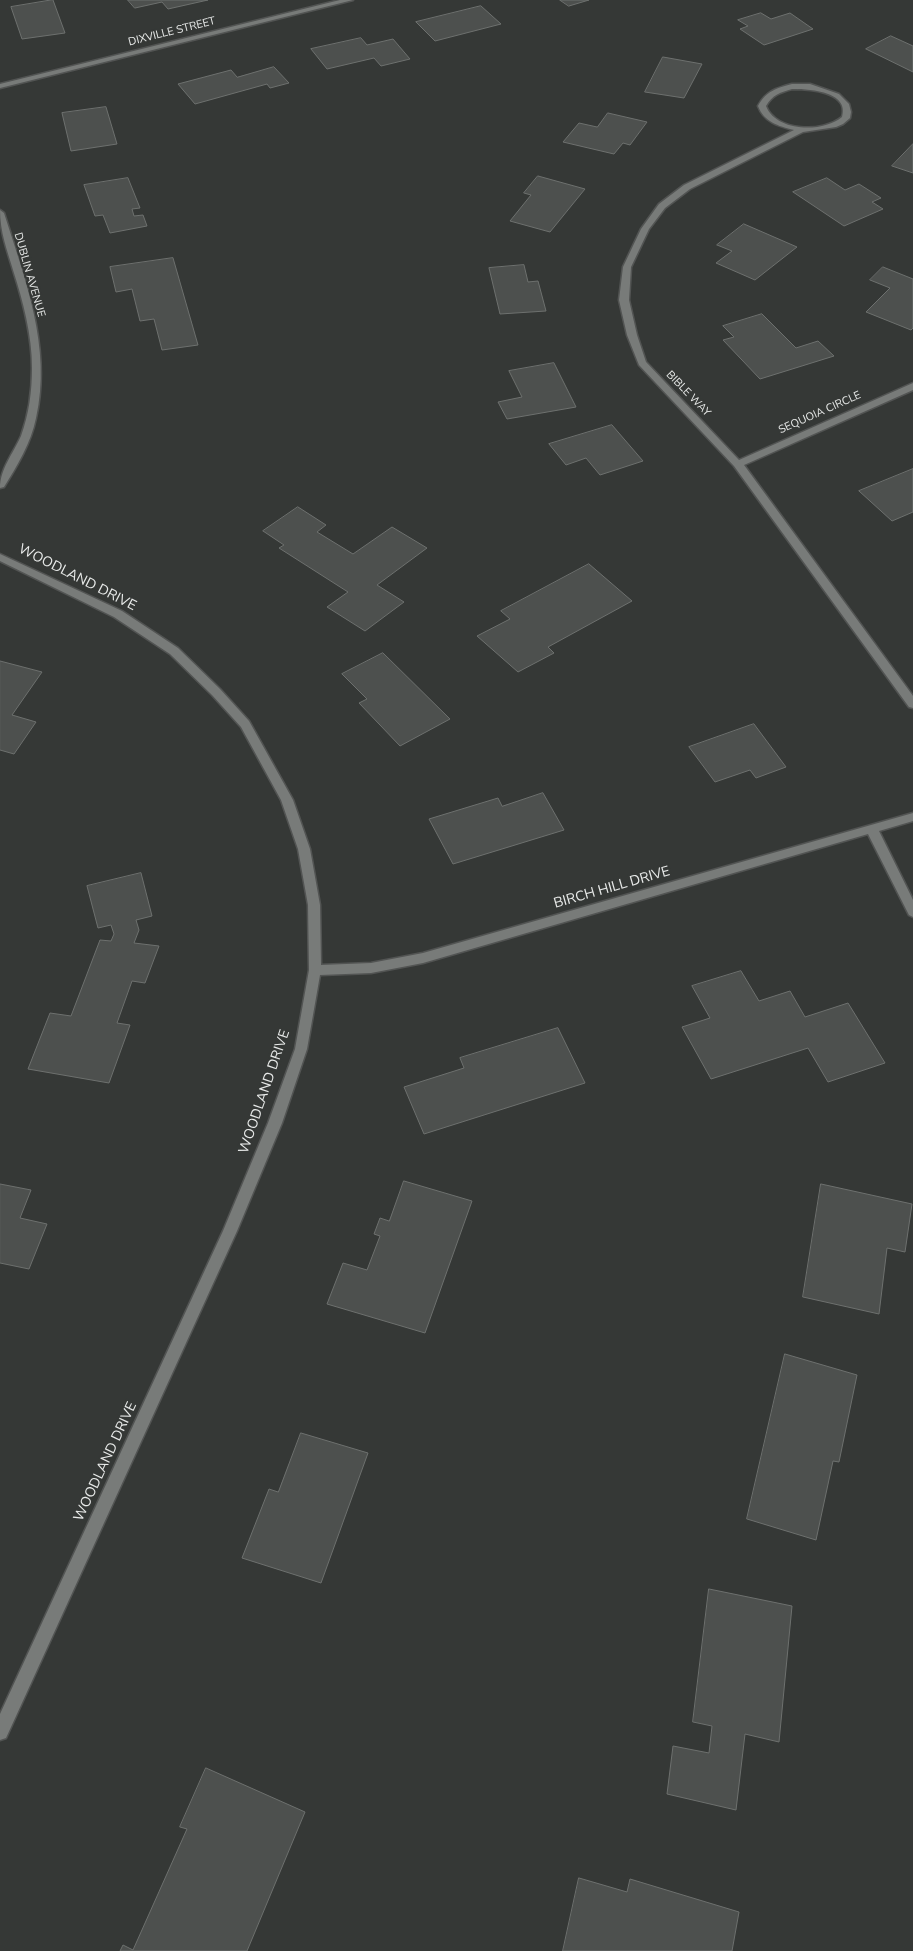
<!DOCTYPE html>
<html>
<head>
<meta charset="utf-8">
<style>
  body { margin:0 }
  canvas { display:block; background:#353836 }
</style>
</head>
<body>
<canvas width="913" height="1951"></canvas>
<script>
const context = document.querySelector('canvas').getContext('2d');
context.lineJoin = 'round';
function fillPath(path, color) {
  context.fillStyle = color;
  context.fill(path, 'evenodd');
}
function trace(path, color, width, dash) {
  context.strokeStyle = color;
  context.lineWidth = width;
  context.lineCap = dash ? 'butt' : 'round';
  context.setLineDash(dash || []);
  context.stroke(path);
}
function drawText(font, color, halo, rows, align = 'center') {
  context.font = font + ' "Nunito Sans",sans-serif';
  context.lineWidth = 4.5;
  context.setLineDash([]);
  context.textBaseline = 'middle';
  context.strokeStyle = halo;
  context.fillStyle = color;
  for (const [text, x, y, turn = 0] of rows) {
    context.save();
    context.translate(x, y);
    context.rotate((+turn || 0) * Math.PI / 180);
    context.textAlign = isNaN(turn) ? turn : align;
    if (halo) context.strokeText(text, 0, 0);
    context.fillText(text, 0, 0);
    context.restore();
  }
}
const building = new Path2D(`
  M53,0L65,33L22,39L11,7Z
  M128,0H208L168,9L162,2L135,8Z
  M560,0H589L569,6Z
  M481,6L501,24L435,41L416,22Z
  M761,13L771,19L790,13L813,29L764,45L740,29L748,26L738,20Z
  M891,36L913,46V72L866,49Z
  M361,38L367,45L393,39L410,59L381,66L374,58L327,69L311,49Z
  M663,57L702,64L684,98L645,92Z
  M274,67L289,83L270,88L267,84L195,104L178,84L231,70L237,77Z
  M106,107L117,144L71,151L62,113Z
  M608,113L647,122L630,145L623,143L614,154L563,142L579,123L597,127Z
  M913,144V173L892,166Z
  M538,176L585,189L550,232L510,221L531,195L524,193Z
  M128,178L140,208L132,209L134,216L143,215L147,226L110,233L103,215L95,216L84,185Z
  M827,178L845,190L859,184L881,198L872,202L883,209L844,226L793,192Z
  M744,224L797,247L755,280L716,263L732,251L717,245Z
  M173,258L198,345L162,350L154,319L140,321L132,289L116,292L110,267Z
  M524,265L528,282L538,281L546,311L500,314L489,268Z
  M883,267L913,279V328L911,330L866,312L890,288L870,280Z
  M762,314L796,348L818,341L834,356L760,379L723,340L734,337L723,326Z
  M554,363L576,407L507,419L498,402L522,397L509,371Z
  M612,425L643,461L600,475L586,458L566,465L549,444Z
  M913,469V512L892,521L859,491Z
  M298,507L326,525L317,532L353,554L392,527L427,548L377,585L404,602L365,631L327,607L348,592L279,548L284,545L263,531Z
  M589,564L632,601L548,647L554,653L518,672L477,636L510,619L501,611Z
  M383,653L450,719L400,746L359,703L367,699L342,674Z
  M0,661L42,672L12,715L36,722L14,754L0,750Z
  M754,724L786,767L756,778L750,770L715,782L689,747Z
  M543,793L564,830L453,864L429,819L498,798L502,806Z
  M141,873L152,916L136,920L139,930L134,943L159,946L145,983L132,981L117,1023L130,1025L109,1083L28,1069L50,1013L71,1016L100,940L111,941L114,934L111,925L98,928L87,886Z
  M741,971L759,1001L790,991L805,1017L848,1003L885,1063L828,1082L808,1048L711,1079L682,1027L710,1018L692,986Z
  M558,1028L585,1083L424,1134L404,1087L464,1068L460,1058Z
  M404,1181L472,1201L425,1333L327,1304L343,1263L367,1270L380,1236L374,1234L380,1218L389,1221Z
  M0,1184L31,1190L20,1218L47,1224L29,1269L0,1263Z
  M821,1184L912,1204L905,1252L887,1248L879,1314L803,1297Z
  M785,1354L857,1375L839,1462L833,1461L816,1540L747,1519Z
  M301,1433L368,1453L321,1583L242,1558L269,1489L278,1492Z
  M709,1589L792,1606L779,1742L745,1734L736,1810L667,1794L673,1746L709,1753L712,1726L693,1722Z
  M206,1768L305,1812L247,1951H120L123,1945L133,1950L187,1829L180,1827Z
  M579,1878L627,1892L630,1879L739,1912L732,1951H563Z`);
fillPath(building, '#4d504e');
trace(building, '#6d706e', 1);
const minor = new Path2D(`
  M340,0H353L0,88V84Z
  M792,84H810L839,94L849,104L851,112L850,118L843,124L836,127L803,132L690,189L665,208L649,229L631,267L629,300L637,335L646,362L739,460L913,383V390L744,465L913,696V708L909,707L734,466L639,365L627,335L619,300L623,267L641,229L659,204L684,185L794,130C778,126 764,122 758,106C766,91 777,88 792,84ZM792,89C808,89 850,91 842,117C823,133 776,132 766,106C772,95 781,92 792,89Z
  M0,210L4,213C25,279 52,348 36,418C31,443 17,466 4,487L0,488C0,469 13,454 21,436C29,414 32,391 32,368C32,335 23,301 13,270C7,250 0,232 0,210Z
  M0,554L122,611L178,648L220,689L249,721L293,800L310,849L320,905L321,965L371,963L423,953L913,813V821L879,831L913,900V917L909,915L868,834L423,963L371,973L320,975L307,1049L282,1123L237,1231L6,1738L0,1740V1714L223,1231L268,1123L295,1049L309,970L308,905L298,849L281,800L241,727L212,695L170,654L114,617L0,561Z`);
trace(minor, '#525453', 3);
fillPath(minor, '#787b79');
drawText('11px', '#e8eae9', '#353836', [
  ["DIXVILLE STREET",172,32,-14],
  ["DUBLIN AVENUE",29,275,74],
  ["BIBLE WAY",688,394,46],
  ["SEQUOIA CIRCLE",820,413,-24]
]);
drawText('14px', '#e8eae9', '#353836', [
  ["WOODLAND DRIVE",77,578,27],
  ["BIRCH HILL DRIVE",612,888,-16],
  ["WOODLAND DRIVE",265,1092,-71],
  ["WOODLAND DRIVE",106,1462,-65]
]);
</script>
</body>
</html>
